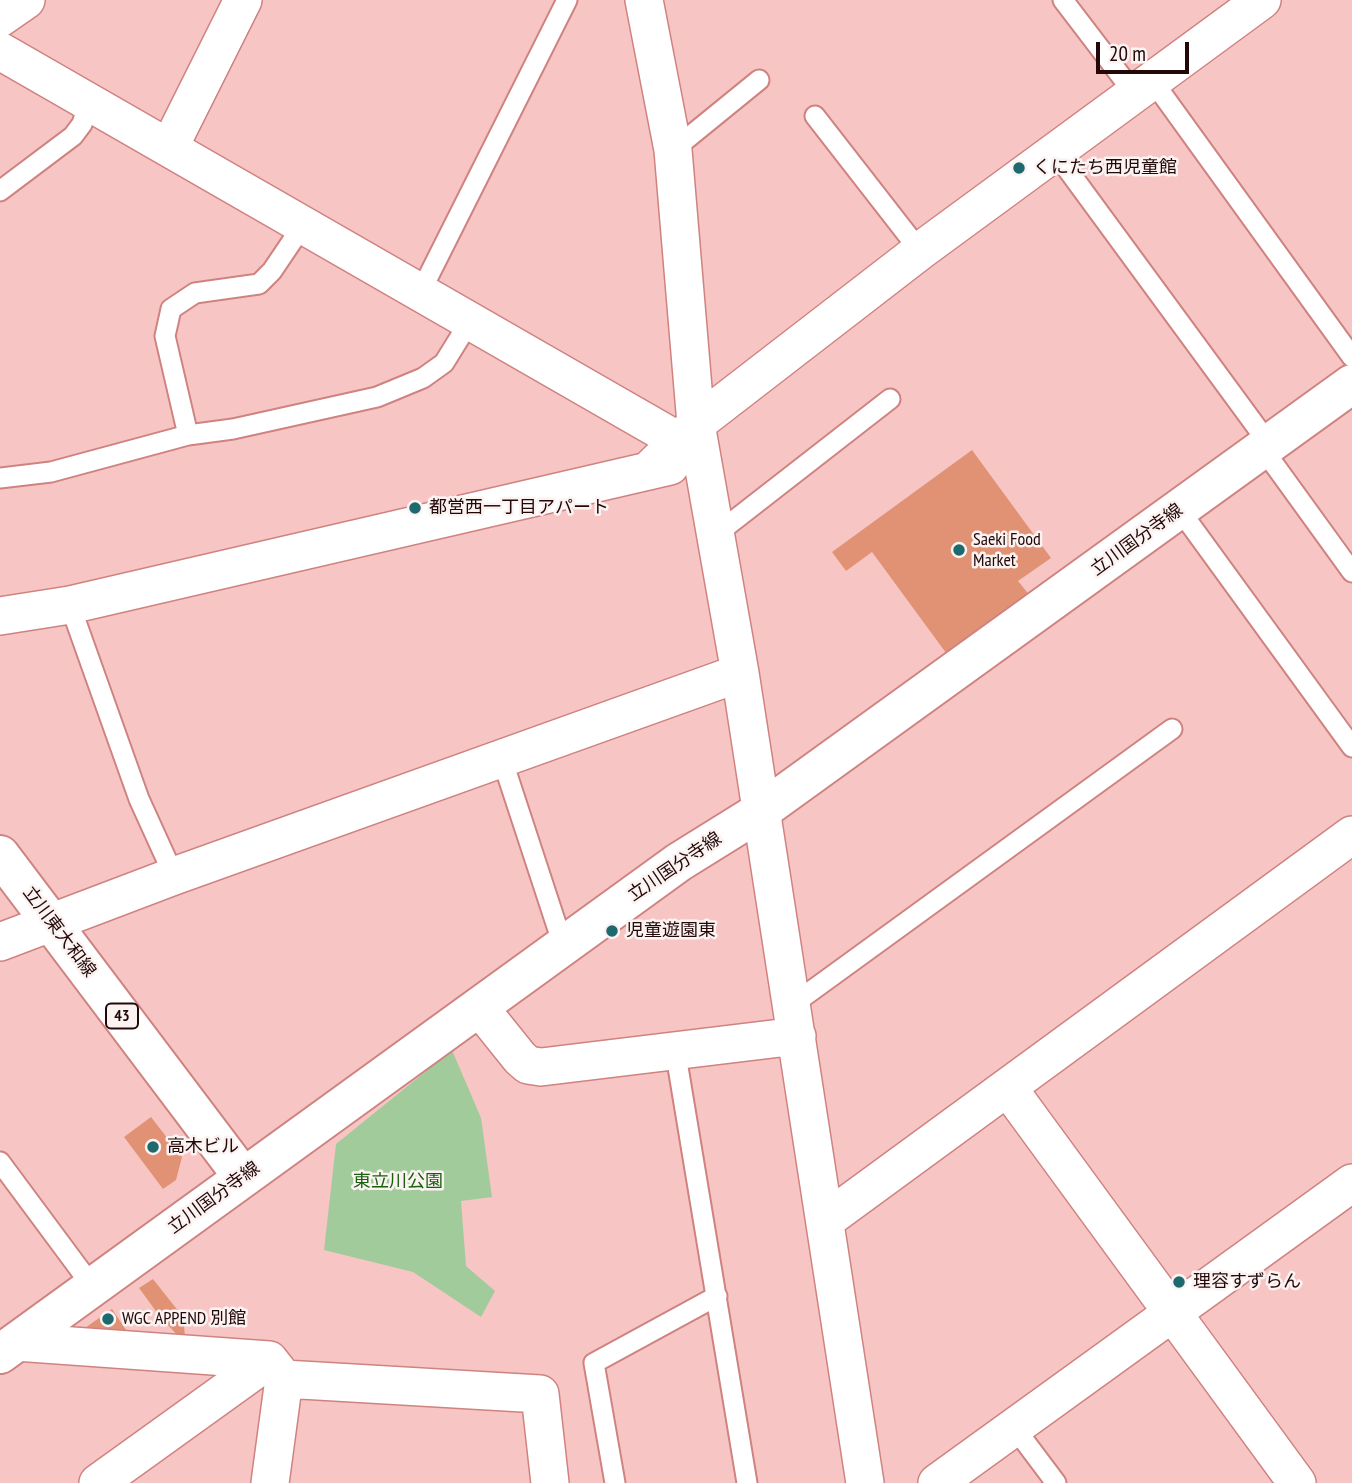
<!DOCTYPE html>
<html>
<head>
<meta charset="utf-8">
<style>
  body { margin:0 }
  #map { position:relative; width:1352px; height:1483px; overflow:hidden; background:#f7c6c4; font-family:"PT Sans Narrow",sans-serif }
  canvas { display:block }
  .scale { position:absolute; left:1096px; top:42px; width:93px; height:32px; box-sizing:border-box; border:4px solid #230808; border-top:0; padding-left:9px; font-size:21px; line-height:24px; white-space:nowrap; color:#230808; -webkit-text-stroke:5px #fbf3f2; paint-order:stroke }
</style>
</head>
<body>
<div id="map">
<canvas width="1352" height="1483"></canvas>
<div class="scale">20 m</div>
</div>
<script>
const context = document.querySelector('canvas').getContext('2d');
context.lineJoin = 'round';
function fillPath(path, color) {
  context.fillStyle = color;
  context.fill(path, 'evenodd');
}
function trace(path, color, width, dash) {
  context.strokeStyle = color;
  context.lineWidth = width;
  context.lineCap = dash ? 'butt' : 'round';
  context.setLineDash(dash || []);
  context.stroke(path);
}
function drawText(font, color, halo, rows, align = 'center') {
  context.font = font + ' "PT Sans Narrow","Noto Sans JP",sans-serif';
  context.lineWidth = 5;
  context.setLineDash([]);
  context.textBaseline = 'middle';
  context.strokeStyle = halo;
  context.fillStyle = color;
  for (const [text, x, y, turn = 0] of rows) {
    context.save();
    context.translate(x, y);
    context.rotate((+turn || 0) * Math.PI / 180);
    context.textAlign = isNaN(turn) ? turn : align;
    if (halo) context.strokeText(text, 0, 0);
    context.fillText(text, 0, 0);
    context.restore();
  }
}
fillPath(new Path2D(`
  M452,1050L481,1118L492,1197L461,1201L466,1266L495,1291L481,1317L413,1272L324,1250L336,1144Z`), '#a1cb9b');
fillPath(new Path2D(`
  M972,450L1051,558L1018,581L1031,597L949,657L872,552L846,571L832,552Z
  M151,1117L182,1157L176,1180L163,1189L124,1137Z
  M153,1279L183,1317L186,1345L158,1314L139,1288Z
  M112,1309L132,1339L82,1330Z`), '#e19274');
const lane = new Path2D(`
  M1063,0L1134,93
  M1152,80L1352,357
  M815,116L920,251
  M673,150L759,80
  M1054,151L1269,444
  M0,191L73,136L82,124L89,102
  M420,293L567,0
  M188,435L165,336L171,309L195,293L259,284L272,271L303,225
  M1263,449L1352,572
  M0,478L51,472L188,435L233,429L377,397L423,378L444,363L470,321
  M1179,509L1352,747
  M714,536L890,399
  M70,605L139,799L174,876
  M502,759L563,945
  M792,1005L1172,729
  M675,1049L747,1483
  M0,1162L92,1286
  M1014,1427L1056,1483
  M615,1483L594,1363L717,1296`);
const street = new Path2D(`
  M644,0L673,150L696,424L740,673L865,1483
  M0,18L26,0
  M0,51L677,440L702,459
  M169,148L243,0
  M648,471L696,424L920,251L1262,0
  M0,616L70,605L670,466
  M0,942L174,876L740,673
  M479,1007L520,1058L528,1065L541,1067L797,1036
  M1008,1088L1297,1483
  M826,1220L1352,835
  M16,1342L269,1360L284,1379L540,1394L550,1483
  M98,1483L269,1360
  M270,1483L284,1379
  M937,1483L1352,1183`);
const secondary = new Path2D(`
  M0,1354L679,862L761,811L1352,384`);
const primary = new Path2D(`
  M0,855L243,1177`);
trace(lane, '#cf8381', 23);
trace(street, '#cf8381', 40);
trace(secondary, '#cf8381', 42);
trace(primary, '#cf8381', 42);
trace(lane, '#fff', 19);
trace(street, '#fff', 37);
trace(secondary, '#fff', 38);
trace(primary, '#fff', 38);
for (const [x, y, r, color] of [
  [1019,168,7,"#1d696e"],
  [415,508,7,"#1d696e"],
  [959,550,7,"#1d696e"],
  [612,931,7,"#1d696e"],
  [153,1147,7,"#1d696e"],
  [1179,1282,7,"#1d696e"],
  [108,1319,7,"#1d696e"]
]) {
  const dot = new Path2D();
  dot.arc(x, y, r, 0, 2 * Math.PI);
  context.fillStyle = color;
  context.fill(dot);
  trace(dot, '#fbf3f2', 2.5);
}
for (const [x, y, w] of [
  [122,1016,32]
]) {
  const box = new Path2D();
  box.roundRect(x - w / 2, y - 12.5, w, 25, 5);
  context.fillStyle = '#fbf3f2';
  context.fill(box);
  trace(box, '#230808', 2);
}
drawText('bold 16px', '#230808', null, [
  ["43",122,1016]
]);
drawText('18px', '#230808', '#fbf3f2', [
  ["くにたち西児童館",1033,168],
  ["都営西一丁目アパート",429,508],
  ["Saeki Food",973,540],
  ["Market",973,561],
  ["児童遊園東",626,931],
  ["高木ビル",167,1147],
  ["理容すずらん",1193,1282],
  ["WGC APPEND 別館",122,1319]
], 'left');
drawText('18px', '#230808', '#fbf3f2', [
  ["立川国分寺線",1137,540,-36],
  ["立川国分寺線",675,867,-34],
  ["立川東大和線",59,932,53],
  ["立川国分寺線",214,1198,-36]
]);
drawText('18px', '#17610c', '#fbf3f2', [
  ["東立川公園",398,1182]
]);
</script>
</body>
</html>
